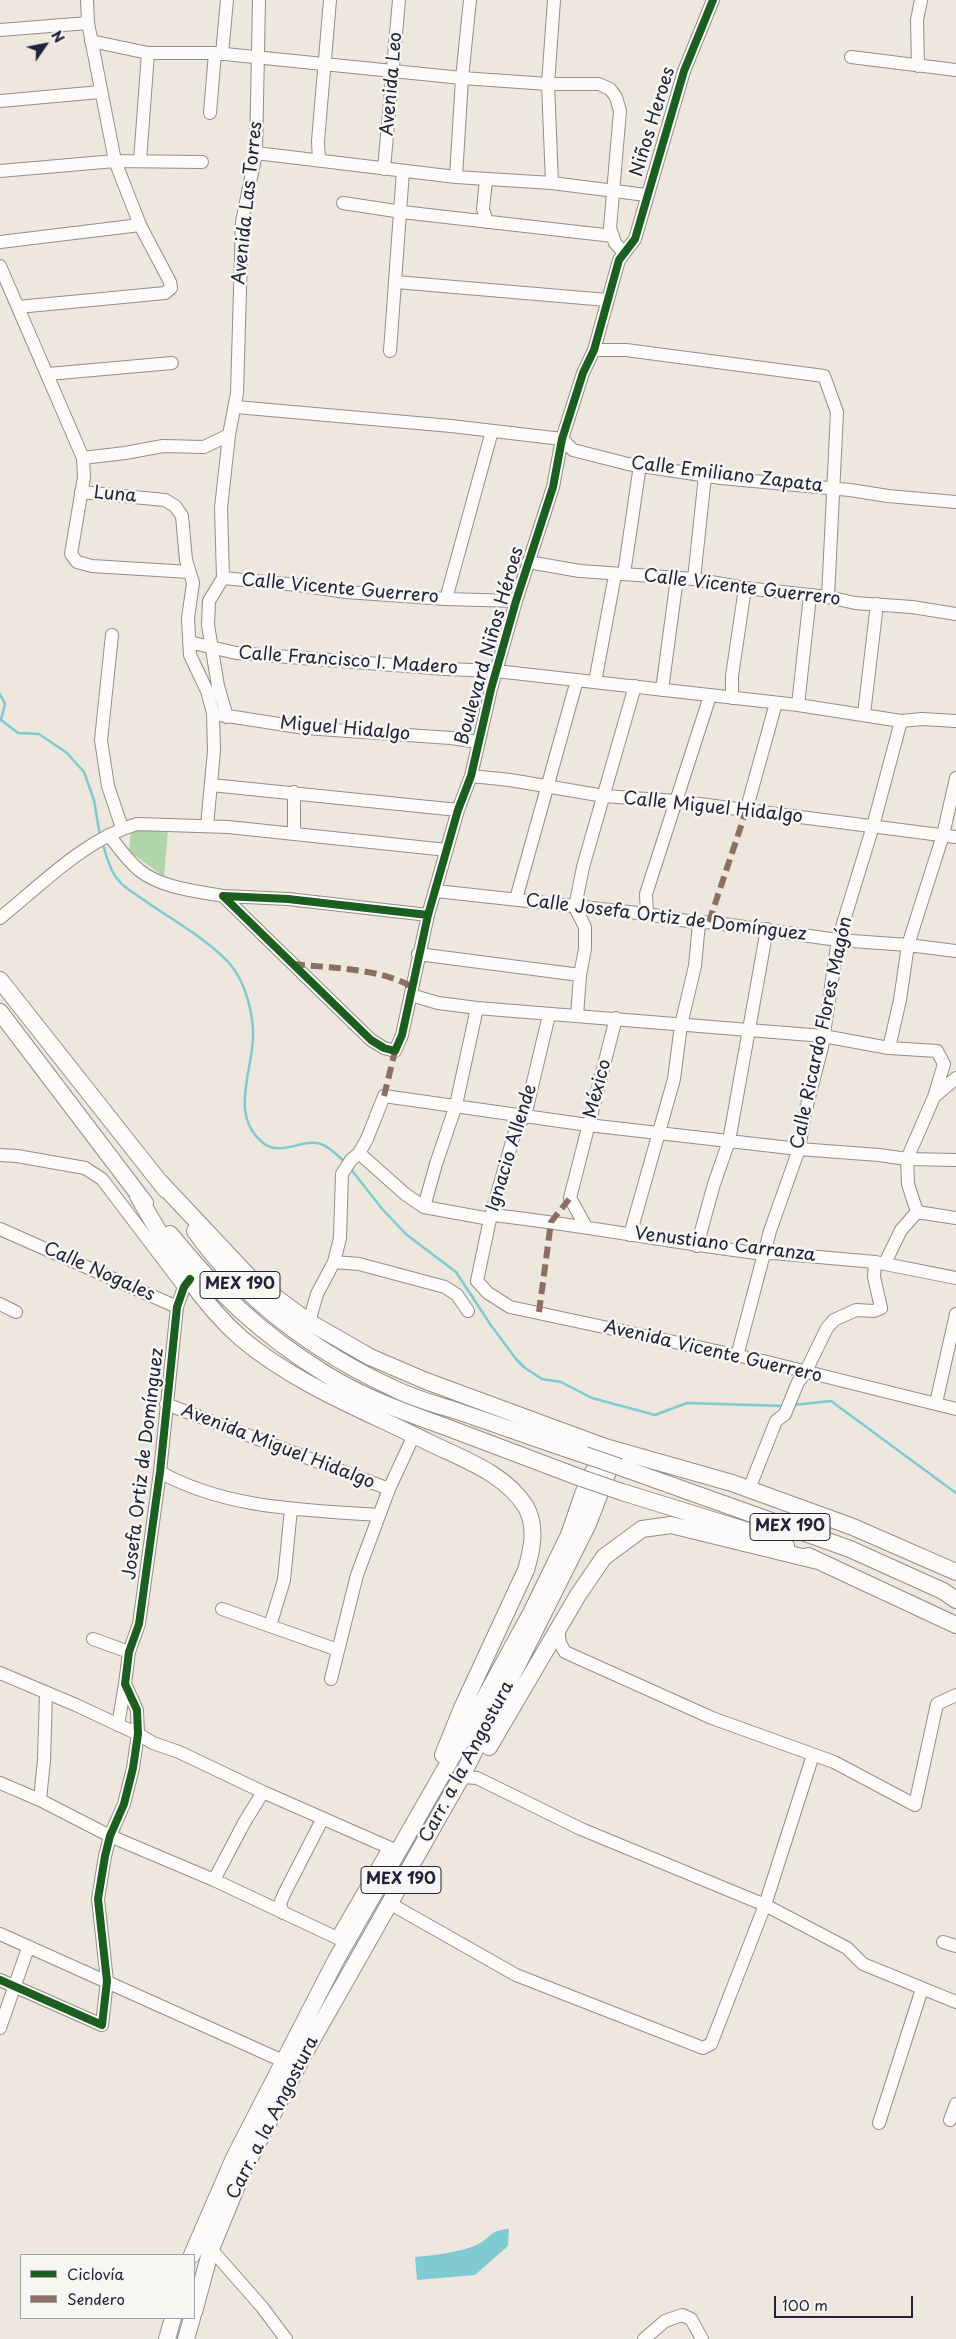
<!DOCTYPE html>
<html>
<head>
<meta charset="utf-8">
<style>
  body { margin:0 }
  #map { position:relative; width:956px; height:2339px; overflow:hidden; background:#ede7dd; font-family:"Playpen Sans",sans-serif }
  canvas { display:block }
  .legend { position:absolute; left:20px; top:2254px; width:175px; height:65px; box-sizing:border-box; background:#f6f6f2; border:1px solid #a1a1a9; margin:0; padding:6px 9px; list-style:none; font-size:15px; color:#22223b }
  .legend li { display:flex; align-items:center; gap:10px; height:25px }
  .legend b { width:25px; border:1px solid #a1a1a9 }
  .north { position:absolute; left:20px; top:20px; width:50px; height:50px; -webkit-text-stroke:4px #f6f6f2; paint-order:stroke; rotate:57deg; font-size:14px; font-weight:700; line-height:20px; text-align:center; color:#22223b }
  .north::after { content:''; display:block; margin:auto; width:18px; height:22px; background:#22223b; clip-path:polygon(50% 0,100% 100%,50% 72%,0 100%) }
  .scale { position:absolute; left:774px; top:2296px; width:139px; height:22px; box-sizing:border-box; border:2px solid #22223b; border-top:0; padding-left:6px; font-size:15px; line-height:18px; white-space:nowrap; color:#22223b; -webkit-text-stroke:4px #f6f6f2; paint-order:stroke }
</style>
</head>
<body>
<div id="map">
<canvas width="956" height="2339"></canvas>
<ul class="legend">
<li><b style="height:6px;background:#1b5e20"></b>Ciclovía</li>
<li><b style="height:6px;background:#8d6e63"></b>Sendero</li>
</ul>
<div class="north">N</div>
<div class="scale">100 m</div>
</div>
<script>
const context = document.querySelector('canvas').getContext('2d');
context.lineJoin = 'round';
function fillPath(path, color) {
  context.fillStyle = color;
  context.fill(path, 'evenodd');
}
function trace(path, color, width, dash) {
  context.strokeStyle = color;
  context.lineWidth = width;
  context.lineCap = dash ? 'butt' : 'round';
  context.setLineDash(dash || []);
  context.stroke(path);
}
function drawText(font, color, halo, rows, align = 'center') {
  context.font = font + ' "Playpen Sans",sans-serif';
  context.lineWidth = 5;
  context.setLineDash([]);
  context.textBaseline = 'middle';
  context.strokeStyle = halo;
  context.fillStyle = color;
  for (const [text, x, y, turn = 0] of rows) {
    context.save();
    context.translate(x, y);
    context.rotate((+turn || 0) * Math.PI / 180);
    context.textAlign = isNaN(turn) ? turn : align;
    if (halo) context.strokeText(text, 0, 0);
    context.fillText(text, 0, 0);
    context.restore();
  }
}
fillPath(new Path2D(`
  M131,828L168,831L164,877L129,851Z`), '#b1d5ab');
fillPath(new Path2D(`
  M509,2229L508,2246L475,2275L417,2280L415,2257C435,2255 455,2253 474,2246C490,2240 488,2230 509,2229Z`), '#80cad1');
trace(new Path2D(`
  M0,694L5,704L1,720L18,733L39,734L67,753L84,772L94,800L100,836
  M103,844C106,856 111,873 120,882C125,888 134,893 141,898C167,917 208,939 229,963C245,980 254,1015 253,1038C252,1072 230,1115 262,1142C280,1158 302,1138 321,1144C330,1147 338,1156 345,1162
  M350,1168L383,1210L407,1235L456,1272L490,1324L516,1359L525,1368L542,1379L561,1382L592,1398L655,1415L687,1403L785,1406
  M793,1405L831,1401L956,1493`), '#80cad1', 2.5);
const minor = new Path2D(`
  M0,30L88,23
  M91,41L148,53H215L462,78L548,84H599L610,89L616,97L620,111L610,228L615,243L624,253
  M222,54L227,0
  M851,57L956,70
  M918,66L917,20L921,0
  M0,101L100,92
  M210,113L215,53
  M256,153L456,177L552,183L646,195
  M319,160L318,141L330,0
  M140,161L148,53
  M384,169L399,0
  M0,171L115,161L202,162
  M456,177L462,78L470,0
  M486,180L483,209L487,222
  M552,183L548,84L554,0
  M343,203L402,212L613,236
  M0,242L140,225
  M0,266L83,458L84,477L71,554L77,562L92,566L189,572
  M396,282L607,300
  M18,307L165,293L171,288L170,282L140,225L115,161L88,23L87,0
  M594,350H626L824,376L837,412L828,597
  M390,351L403,171
  M48,374L172,363
  M236,407L451,426L562,439L573,450L628,464L721,478L850,490L888,496L956,502
  M83,458L125,453L163,446L204,447L229,435
  M81,492L165,500L175,506L182,516L186,560L193,583L188,618L190,655L207,691L213,713L214,751L207,826
  M528,562L580,571L694,579L745,588L828,597L855,603L912,607L956,614
  M624,574L640,465
  M223,578L298,585L346,592L446,599L516,601
  M694,579L705,476
  M446,599L492,431
  M112,635L101,740L108,786L122,828
  M189,642L236,653L446,669L496,671L798,705L901,721L922,719L956,721
  M595,682L615,575
  M662,690L677,578
  M732,698V676L745,588
  M798,705L810,596
  M864,714L877,604
  M221,715L305,728L451,738L478,742
  M227,717L218,686L208,625L209,601L223,578L221,508L229,435L237,393L242,222L256,153L259,0
  M471,776L510,780L604,796L676,801L956,837
  M211,785L458,810
  M746,811L776,703
  M294,834V792
  M109,835C118,847 127,860 139,870C161,888 196,891 223,896
  M436,891L647,914L699,923L709,922L838,940L908,945L956,951
  M516,899L577,680
  M647,914L646,894L710,696
  M428,915L288,899L223,896L371,1040L384,1048L395,1051L402,1035L428,915L458,810L471,776L491,689L516,601L553,487L562,439L583,373L594,350L619,260L635,239L684,71L713,0
  M0,918C41,885 85,839 137,824L228,827L447,850
  M418,954L580,975
  M411,995L438,1003L477,1008L823,1036L889,1048L937,1051L944,1064L934,1097L907,1159L908,1184L917,1212L901,1230L885,1263
  M549,1015L525,1116L516,1128L490,1219L477,1281L488,1293L510,1307L763,1361L956,1409
  M577,1016L580,975L585,949V927L575,907L583,867L635,686
  M889,1048L900,1000L908,945L943,835L956,778
  M934,1097L956,1078
  M359,1153L405,1194L424,1207L436,1164L456,1105L477,1008
  M0,1155L17,1156L85,1168L102,1179L184,1287
  M424,1207L490,1219
  M917,1212L956,1218
  M493,1215C583,1225 673,1243 764,1254L774,1253L875,1262L956,1278
  M586,1227L570,1198L616,1018
  M0,1229L177,1307
  M630,1235L674,1079L681,1025L695,966L699,923
  M697,1246L714,1184L729,1141L767,929
  M334,1262L359,1264L445,1287L457,1295L468,1311
  M0,1304L16,1312
  M309,1322L317,1294L334,1262L340,1238L342,1174L351,1160L359,1153L367,1139L384,1096L588,1125L799,1149L879,1155L907,1159L956,1160
  M737,1356L770,1231L799,1149L805,1113L822,1047L838,940L873,826L901,721
  M936,1403L956,1314
  M166,1404L389,1489
  M160,1472C226,1509 305,1510 379,1515
  M749,1489L776,1421L785,1414L798,1382L805,1373L827,1328L834,1320L856,1310L874,1311L881,1308L874,1277L875,1262
  M222,1609L338,1650
  M270,1626L284,1580L291,1509
  M558,1629L560,1643L565,1652L712,1718L834,1762L915,1805L937,1704L956,1695
  M93,1639L129,1652
  M0,1673L76,1705L138,1734L153,1743L179,1752L263,1792L397,1851
  M331,1679L357,1575L389,1489L414,1435
  M118,1725L125,1684
  M462,1777L477,1778L581,1829L765,1905L847,1948L863,1964L956,2002
  M0,1783L40,1800L110,1836L214,1880L346,1942
  M40,1800L44,1760L46,1694
  M214,1880L244,1823L263,1792
  M389,1903L516,1975L703,2048L711,2044L765,1905L813,1755
  M283,1913L280,1904L284,1894L323,1818
  M0,1934L283,2061
  M337,1938L389,1848
  M943,1942L956,1946
  M0,1980L102,2025L107,1981L98,1899L105,1856L110,1836L124,1804L133,1768L138,1734L137,1710L125,1684L129,1652L139,1624L160,1472L177,1307L184,1287L190,1279
  M0,2028L28,1948
  M950,2120L956,2104
  M879,2123L922,1989
  M211,2249L262,2307L286,2339
  M644,2339L665,2321L682,2315L691,2319L702,2339`);
const major = new Path2D(`
  M0,980L166,1190
  M0,1012L145,1203
  M160,1182L252,1280L309,1322L370,1357L426,1381L605,1447L732,1483L853,1527L956,1572
  M138,1196C167,1246 197,1300 242,1339C297,1385 366,1411 430,1443C463,1459 506,1474 526,1507C537,1527 532,1550 526,1570L462,1708L443,1755
  M195,1231C244,1300 318,1354 395,1389C415,1399 438,1405 460,1412C501,1426 543,1441 585,1455
  M170,1234C216,1291 261,1334 324,1373C362,1397 404,1412 446,1427C491,1444 536,1461 581,1478
  M620,1467L850,1549L943,1591L956,1600
  M622,1492L764,1536L786,1546
  M808,1556L956,1625
  M489,1747L578,1595L604,1557L642,1529L671,1525L818,1561
  M192,2255L234,2158L336,1960L460,1743L531,1613L569,1535L583,1494L605,1447
  M194,2312L211,2249L243,2171L304,2054L463,1774L588,1524L616,1451
  M167,2339L173,2318
  M186,2339L192,2318`);
trace(minor, '#928e8d', 14);
trace(major, '#928e8d', 18);
trace(minor, '#fcfbfa', 12);
trace(major, '#fcfbfa', 16);
const majorBridge = new Path2D(`
  M585,1455L620,1467
  M581,1478L622,1492`);
trace(majorBridge, '#928e8d', 18, []);
trace(majorBridge, '#fcfbfa', 16);
trace(new Path2D(`
  M709,922L746,811
  M293,964C331,968 373,968 407,984L410,992
  M384,1096L395,1051
  M539,1312L551,1222L570,1198`), '#8d6e63', 6, [12, 6]);
trace(new Path2D(`
  M428,915L288,899L223,896L371,1040L384,1048L395,1051L402,1035L428,915L458,810L471,776L491,689L516,601L553,487L562,439L583,373L594,350L619,260L635,239L684,71L713,0
  M0,1980L102,2025L107,1981L98,1899L105,1856L110,1836L124,1804L133,1768L138,1734L137,1710L125,1684L129,1652L139,1624L160,1472L177,1307L184,1287L190,1279`), '#1b5e20', 8);
for (const [x, y, w] of [
  [240,1285,80],
  [790,1527,80],
  [401,1880,80]
]) {
  const box = new Path2D();
  box.roundRect(x - w / 2, y - 13.5, w, 27, 4);
  context.fillStyle = '#f6f6f2';
  context.fill(box);
  trace(box, '#22223b', 1);
}
drawText('bold 16px', '#22223b', null, [
  ["MEX 190",240,1285],
  ["MEX 190",790,1527],
  ["MEX 190",401,1880]
]);
drawText('18px', '#22223b', '#f6f6f2', [
  ["Avenida Leo",392,84,-85],
  ["Niños Heroes",653,122,-73],
  ["Avenida Las Torres",248,203,-84],
  ["Calle Emiliano Zapata",727,475,7],
  ["Luna",115,495,5],
  ["Calle Vicente Guerrero",742,588,7],
  ["Calle Vicente Guerrero",340,589,5],
  ["Boulevard Niños Héroes",490,646,-74],
  ["Calle Francisco I. Madero",348,661,4],
  ["Miguel Hidalgo",345,729,5],
  ["Calle Miguel Hidalgo",713,808,6],
  ["Calle Josefa Ortiz de Domínguez",666,918,7],
  ["Calle Ricardo Flores Magón",822,1033,-78],
  ["México",598,1089,-75],
  ["Ignacio Allende",512,1148,-73],
  ["Venustiano Carranza",725,1245,7],
  ["Calle Nogales",99,1272,24],
  ["Avenida Vicente Guerrero",713,1352,13],
  ["Avenida Miguel Hidalgo",278,1447,21],
  ["Josefa Ortiz de Domínguez",144,1464,-83],
  ["Carr. a la Angostura",467,1762,-62],
  ["Carr. a la Angostura",273,2118,-63]
]);
</script>
</body>
</html>
